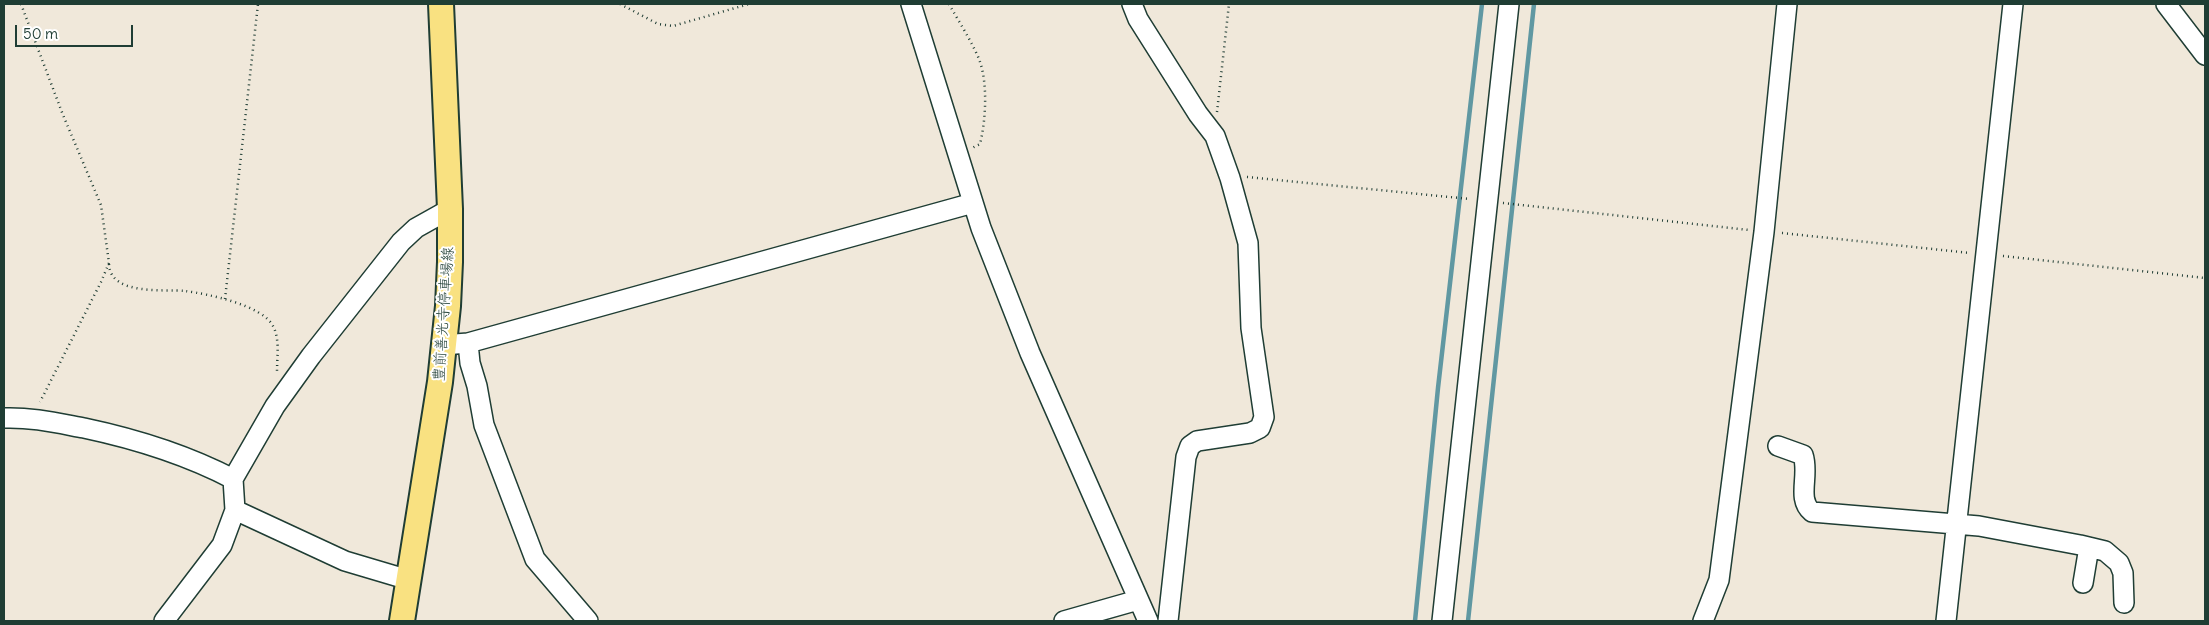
<!DOCTYPE html>
<html>
<head>
<meta charset="utf-8">
<style>
  body { margin:0 }
  #map { position:relative; width:2209px; height:625px; overflow:hidden; background:#f0e8da; font-family:Delius,sans-serif }
  canvas { display:block }
  .frame { position:absolute; inset:0; border:5px solid #1f3d34; pointer-events:none }
  .scale { position:absolute; left:15px; top:25px; width:118px; height:22px; box-sizing:border-box; border:2px solid #1f3d34; border-top:0; padding-left:6px; font-size:15px; line-height:18px; white-space:nowrap; color:#1f3d34; -webkit-text-stroke:4px #fff; paint-order:stroke }
</style>
</head>
<body>
<div id="map">
<canvas width="2209" height="625"></canvas>
<div class="frame"></div>
<div class="scale">50 m</div>
</div>
<script>
const context = document.querySelector('canvas').getContext('2d');
context.lineJoin = 'round';
function trace(path, color, width, dash) {
  context.strokeStyle = color;
  context.lineWidth = width;
  context.lineCap = dash ? 'butt' : 'round';
  context.setLineDash(dash || []);
  context.stroke(path);
}
function drawText(font, color, halo, rows, align = 'center') {
  context.font = font + ' Delius,"Klee One",sans-serif';
  context.lineWidth = 4;
  context.setLineDash([]);
  context.textBaseline = 'middle';
  context.strokeStyle = halo;
  context.fillStyle = color;
  for (const [text, x, y, turn = 0] of rows) {
    context.save();
    context.translate(x, y);
    context.rotate((+turn || 0) * Math.PI / 180);
    context.textAlign = isNaN(turn) ? turn : align;
    if (halo) context.strokeText(text, 0, 0);
    context.fillText(text, 0, 0);
    context.restore();
  }
}
trace(new Path2D(`
  M1415,621L1438,388L1482,4
  M1468,621L1534,4`), '#6098a2', 4.5);
const minor = new Path2D(`
  M911,4L981,228L1030,353L1148,621
  M1132,4L1138,19L1198,114L1215,136L1230,178L1248,243L1251,328L1264,417L1260,428L1250,433L1197,441L1190,446L1186,457L1168,621
  M2166,4L2205,55
  M468,343L470,363L477,386L484,425L535,559L588,621
  M443,345L468,343L973,203
  M4,418C31,417 57,423 84,428C136,439 185,454 233,479
  M1778,446L1803,455C1810,475 1796,499 1812,512L1979,526L2080,545L2105,551L2119,563L2123,573L2124,603
  M235,510L345,561L409,580
  M2083,583L2089,547
  M164,621L222,545L235,510L233,479L275,406L311,356L401,242L416,228L450,209
  M1064,621L1138,600
  M1442,621L1509,4
  M1703,621L1719,580L1764,232L1787,4
  M1946,621L2013,4`);
const major = new Path2D(`
  M402,621L440,382L448,306L450,262V209L441,4`);
trace(minor, '#1f3d34', 22);
trace(major, '#1f3d34', 28);
trace(new Path2D(`
  M21,4L63,115L101,205L109,263L101,282L40,402
  M620,4L658,24L673,26L749,4
  M949,4C959,22 971,40 979,59C988,82 986,120 980,144L972,148
  M1217,112L1229,4
  M1247,177L1470,199
  M1503,203L1749,230
  M1782,233L1970,253
  M2003,256L2205,278
  M109,264C110,296 165,289 185,291C208,294 262,305 273,326C280,339 277,357 277,372
  M225,299L258,4`), '#1f3d34', 2.5, [1, 4]);
trace(minor, '#fff', 19);
trace(major, '#f9e181', 24);
drawText('15px', '#1f3d34', '#fff', [
  ["豊前善光寺停車場線",444,314,-86]
]);
</script>
</body>
</html>
